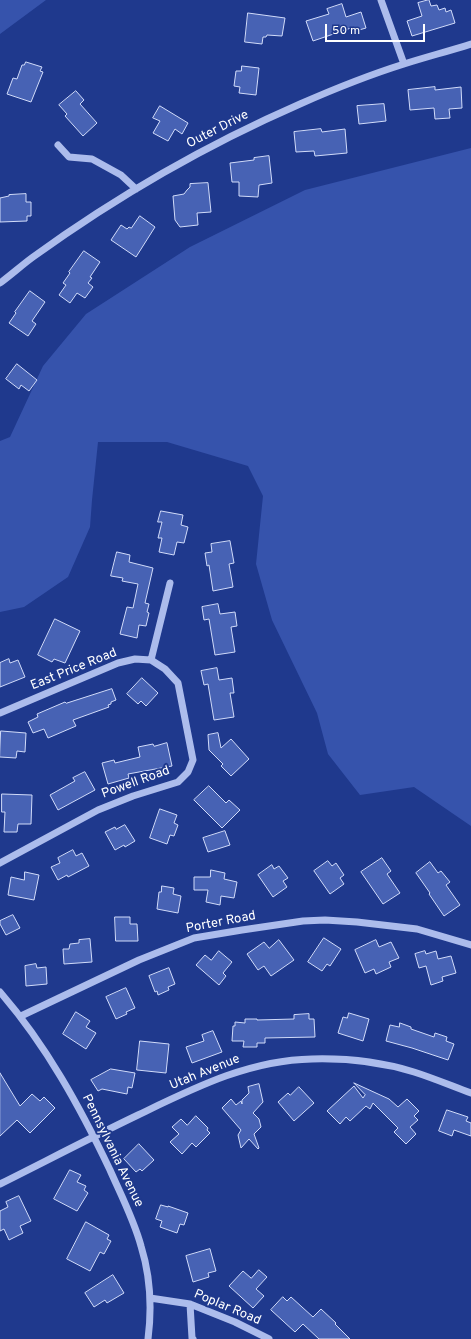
<!DOCTYPE html>
<html>
<head>
<meta charset="utf-8">
<style>
  body { margin:0 }
  #map { position:relative; width:471px; height:1339px; overflow:hidden; background:#1f398d; font-family:Overpass,sans-serif }
  canvas { display:block }
  .scale { position:absolute; left:325px; top:24px; width:100px; height:18px; box-sizing:border-box; border:2px solid #fff; border-top:0; padding-left:5px; font-size:12px; line-height:14px; white-space:nowrap; color:#fff; -webkit-text-stroke:3px #1f398d; paint-order:stroke }
</style>
</head>
<body>
<div id="map">
<canvas width="471" height="1339"></canvas>
<div class="scale">50 m</div>
</div>
<script>
const context = document.querySelector('canvas').getContext('2d');
context.lineJoin = 'round';
function fillPath(path, color) {
  context.fillStyle = color;
  context.fill(path, 'evenodd');
}
function trace(path, color, width, dash) {
  context.strokeStyle = color;
  context.lineWidth = width;
  context.lineCap = dash ? 'butt' : 'round';
  context.setLineDash(dash || []);
  context.stroke(path);
}
function drawText(font, color, halo, rows, align = 'center') {
  context.font = font + ' Overpass,sans-serif';
  context.lineWidth = 4;
  context.setLineDash([]);
  context.textBaseline = 'middle';
  context.strokeStyle = halo;
  context.fillStyle = color;
  for (const [text, x, y, turn = 0] of rows) {
    context.save();
    context.translate(x, y);
    context.rotate((+turn || 0) * Math.PI / 180);
    context.textAlign = isNaN(turn) ? turn : align;
    if (halo) context.strokeText(text, 0, 0);
    context.fillText(text, 0, 0);
    context.restore();
  }
}
fillPath(new Path2D(`
  M0,0H46L0,34Z
  M471,148V826L414,787L360,795L328,754L317,713L272,620L256,564L263,496L248,466L167,442H98L92,500L90,527L68,577L24,607L0,612V441L10,437L43,366L86,314L190,247L305,190Z`), '#3653ac');
const building = new Path2D(`
  M429,0L431,6L437,5L439,10L445,8L446,12L451,10L455,23L412,36L407,21L422,16L418,3Z
  M342,4L346,17L361,12L366,28L352,32L351,28L313,41L306,21L329,14L327,9Z
  M248,13L285,18L282,36L267,35L266,37H263L262,44L245,42Z
  M26,62L42,67L40,71L43,72L31,102L7,94L13,78L17,79L22,65H24Z
  M242,66L259,68L256,95L239,93L240,87L234,86L236,71H241Z
  M435,87V90L461,87L462,108L449,109L450,118L435,119L434,108L410,110L408,90Z
  M76,91L84,100L80,104L97,123L83,136L65,116L67,114L59,105Z
  M384,104L386,121L359,124L357,106Z
  M160,106L188,123L182,134L175,129L168,141L153,133L160,121L153,118Z
  M321,129L322,132L345,129L347,153L315,156L314,151L296,152L294,132Z
  M269,156L272,183L259,185L258,197L239,196V182H232L230,163L254,160V158Z
  M208,183L211,212L197,213L198,225L180,227L175,220L173,196L184,194L187,190L190,187V184Z
  M26,194V202H31V216H27V221L0,222V198L9,196V195Z
  M140,216L155,227L136,257L111,240L121,225L127,229L129,227L131,228Z
  M84,251L100,262L90,277L92,278L88,283L93,287L85,298L77,293L70,303L59,295L66,285L63,283L70,273L69,272Z
  M30,291L45,302L32,321L36,324L28,336L9,323L16,313L15,312Z
  M17,364L37,380L29,391L21,385L19,389L6,379Z
  M161,511L183,515L181,525L188,527L184,543L177,542L174,555L159,552L162,538H158L162,522H158Z
  M230,541L234,563L229,564L233,587L213,591L209,565L207,566L205,553L212,552L211,544Z
  M117,552L130,555L129,562L153,568L145,603L149,604L147,612L149,613L146,626L139,625L137,638L120,634L127,607L133,608L138,584L122,581L123,578L111,576Z
  M218,604L220,614L235,612L237,626L231,627L235,652L215,655L209,619L204,620L202,607Z
  M55,619L80,631L65,663L54,659L52,662L38,655Z
  M9,659L10,663L18,660L25,677L0,687V663Z
  M217,668L219,680L232,678L234,693H230L234,717L214,720L208,684L204,685L201,671Z
  M142,678L158,693L146,706L141,701L138,704L127,694Z
  M112,689L116,700L111,702V704L108,705L109,707L73,720L76,726L48,738L44,729L33,733L28,722L38,717L37,714L65,702L66,703Z
  M1,731L26,733L25,752L17,751L16,758L0,757Z
  M218,733L221,748L231,739L249,759L231,776L221,766L223,764L209,750L208,735Z
  M167,743L172,766L128,774L129,778L108,784L102,763L114,760L115,763L140,757L138,747L153,744L154,746Z
  M85,772L95,790L58,810L50,795L75,781L73,778Z
  M209,786L226,803L229,800L240,810L222,828L194,800Z
  M2,794L32,795L31,824H18L17,832H4L5,812H2Z
  M160,809L177,815L174,823L178,825L174,836L170,835L167,844L150,838Z
  M125,825L135,841L125,847L124,845L115,850L105,832L115,827L116,829Z
  M225,831L230,845L208,852L203,838Z
  M73,850L76,856L82,853L89,866L68,877L67,875L58,880L51,867L60,863L58,858Z
  M382,858L391,871L387,874L400,893L383,904L361,872Z
  M328,861L332,866L336,863L344,875L340,878L344,884L330,894L314,871Z
  M430,862L438,873L441,871L450,882L446,885L460,905L444,916L429,894L430,893L416,873Z
  M272,865L274,869L279,866L288,878L283,881L287,887L273,897L258,875Z
  M211,870L225,873L224,879L237,882L234,898L221,896L220,905L206,902L208,890H194V877H210Z
  M25,872L39,875L34,900L8,895L11,877L24,880Z
  M162,886L174,888L173,894L181,896L178,913L157,909L159,892H161Z
  M13,915L20,928L6,935L0,924V921Z
  M115,917H130V924H137L138,941H116Z
  M324,938L341,949L330,966L327,964L322,971L308,962Z
  M90,939L92,962L64,964L63,949H69L70,944L79,943V940Z
  M279,940L294,960L271,976L264,966L258,970L247,954L264,942L269,948Z
  M376,940L379,947L391,942L399,958L389,962L391,967L376,974L374,969L365,973L355,950Z
  M219,951L232,962L223,973L226,976L219,985L196,965L205,955L211,960Z
  M425,951L426,954L436,951L438,959L451,956L456,973L442,977L443,981L431,985L426,966L419,968L415,954Z
  M36,964L37,968L46,967L47,984L26,986L25,966Z
  M169,968L175,984L168,987L169,990L158,995L157,991L155,992L149,976Z
  M126,988L135,1008L126,1012L127,1014L116,1019L106,997Z
  M76,1012L90,1021L86,1027L96,1033L86,1049L63,1034Z
  M349,1013L369,1019L363,1041L338,1033L343,1017L347,1018Z
  M309,1014V1019H314L315,1037L265,1038V1043H257V1047H243L244,1041H232L233,1026H235V1022L245,1023V1019H257V1020L294,1019V1015Z
  M400,1023L411,1027V1029L434,1037L435,1033L447,1037L446,1041L454,1044L448,1060L412,1048L386,1041L390,1025L399,1027Z
  M213,1031L222,1052L192,1063L186,1047L204,1041L202,1035Z
  M140,1041L169,1044L166,1073L137,1070Z
  M111,1069L135,1073L132,1088L128,1087L127,1094L102,1089L98,1091L91,1080Z
  M0,1073L20,1106L32,1094L40,1101L44,1097L55,1108L30,1133L17,1120L0,1136Z
  M354,1083L389,1099L398,1107L407,1099L419,1111L414,1116L418,1120L410,1127L416,1134L406,1144L394,1132L398,1128L373,1103L370,1109L366,1106L350,1121L346,1117L340,1124L327,1111L354,1086L363,1098L365,1095Z
  M259,1084L263,1102L253,1113L259,1119L261,1127L254,1134L259,1148L258,1149L249,1139L241,1148L238,1135L241,1130L222,1108L231,1099L236,1105L241,1101L242,1104V1100L249,1093L248,1087Z
  M299,1087L314,1103L294,1121L278,1102L288,1093L290,1095Z
  M447,1110L468,1117L466,1121L471,1123V1136L454,1130L452,1136L439,1131Z
  M196,1116L208,1128L207,1130L210,1133L196,1147L192,1143L182,1154L170,1142L179,1134L172,1127L181,1119L187,1125Z
  M139,1144L154,1160L142,1171L140,1169L136,1172L124,1159Z
  M70,1170L81,1175L77,1182L86,1186L84,1190L88,1193L77,1211L54,1199Z
  M19,1196L31,1221L20,1226L23,1233L9,1240L4,1229L0,1231V1211L8,1207L6,1202Z
  M161,1205L168,1207V1206L188,1213L184,1225L180,1224L177,1233L160,1227L162,1221L156,1219Z
  M86,1222L109,1235L107,1239L111,1241L104,1254L100,1252L90,1271L67,1259Z
  M210,1249L216,1271L208,1273L209,1277L193,1282L186,1256Z
  M259,1270L267,1277L256,1289L264,1296L253,1308L229,1286L243,1271L251,1278Z
  M113,1275L124,1293L107,1303L105,1300L94,1307L85,1293Z
  M283,1297L287,1301L291,1297L313,1317L321,1309L336,1323L335,1324L350,1339H319L303,1324L295,1332L271,1310Z`);
fillPath(building, '#4762b4');
trace(building, '#d1dbf9', 1);
trace(new Path2D(`
  M381,0L404,64
  M58,145L69,157L92,159L121,175L136,189
  M0,283C11,275 22,265 33,257C116,197 206,145 300,104C334,89 369,75 404,64C426,57 449,51 471,44
  M151,660L170,583
  M0,713L118,663L135,659L151,660L165,669L178,683L193,760L188,772L178,782L133,796L98,810L0,863
  M0,992C46,1045 80,1107 110,1170C121,1195 134,1220 141,1246C150,1275 152,1308 148,1339
  M21,1016L139,960L194,938L242,930L303,921L325,920L357,922L417,929L471,945
  M0,1184C46,1161 92,1137 138,1115C194,1088 249,1060 312,1059C347,1058 381,1062 414,1072C433,1078 452,1086 471,1093
  M150,1298L190,1304L235,1322L269,1339
  M190,1304L192,1338L193,1339`), '#acbcec', 7);
drawText('13px', '#fff', '#1f398d', [
  ["Outer Drive",218,130,-27],
  ["East Price Road",74,670,-22],
  ["Powell Road",136,783,-20],
  ["Porter Road",221,923,-11],
  ["Utah Avenue",205,1073,-22],
  ["Pennsylvania Avenue",112,1151,64],
  ["Poplar Road",227,1308,23]
]);
</script>
</body>
</html>
